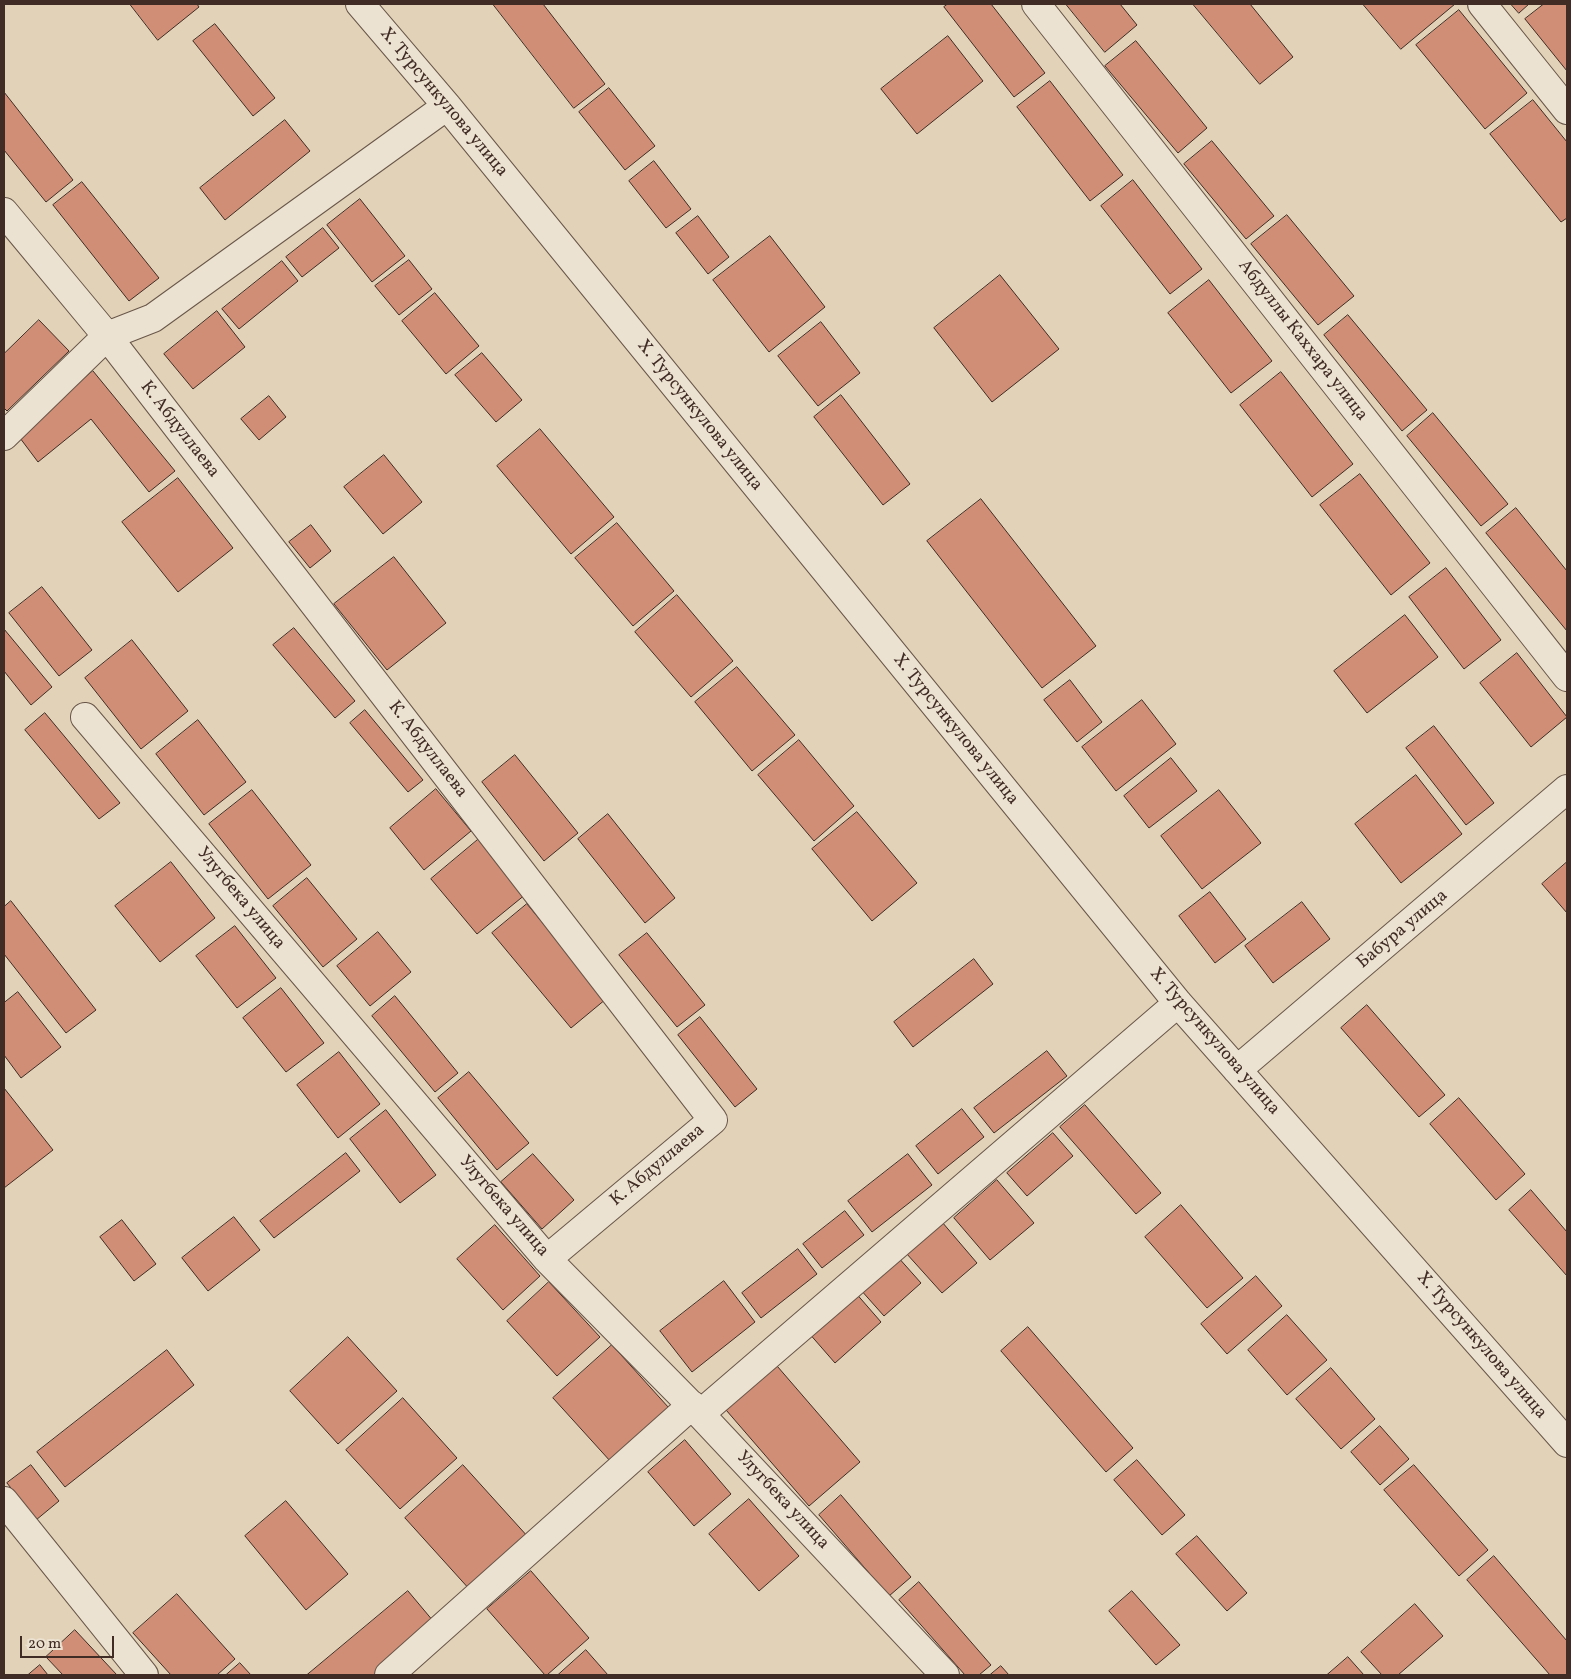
<!DOCTYPE html>
<html>
<head>
<meta charset="utf-8">
<style>
  body { margin:0 }
  #map { position:relative; width:1571px; height:1679px; overflow:hidden; background:#e2d2b8; font-family:Vollkorn,serif }
  canvas { display:block }
  .frame { position:absolute; inset:0; border:5px solid #402c24; pointer-events:none }
  .scale { position:absolute; left:20px; top:1636px; width:94px; height:22px; box-sizing:border-box; border:2px solid #402c24; border-top:0; padding-left:6px; font-size:15px; line-height:18px; white-space:nowrap; color:#402c24; -webkit-text-stroke:4px #ece2d1; paint-order:stroke }
</style>
</head>
<body>
<div id="map">
<canvas width="1571" height="1679"></canvas>
<div class="frame"></div>
<div class="scale">20 m</div>
</div>
<script>
const context = document.querySelector('canvas').getContext('2d');
context.lineJoin = 'round';
function fillPath(path, color) {
  context.fillStyle = color;
  context.fill(path, 'evenodd');
}
function trace(path, color, width, dash) {
  context.strokeStyle = color;
  context.lineWidth = width;
  context.lineCap = dash ? 'butt' : 'round';
  context.setLineDash(dash || []);
  context.stroke(path);
}
function drawText(font, color, halo, rows, align = 'center') {
  context.font = font + ' Vollkorn,serif';
  context.lineWidth = 4.5;
  context.setLineDash([]);
  context.textBaseline = 'middle';
  context.strokeStyle = halo;
  context.fillStyle = color;
  for (const [text, x, y, turn = 0] of rows) {
    context.save();
    context.translate(x, y);
    context.rotate((+turn || 0) * Math.PI / 180);
    context.textAlign = isNaN(turn) ? turn : align;
    if (halo) context.strokeText(text, 0, 0);
    context.fillText(text, 0, 0);
    context.restore();
  }
}
const building = new Path2D(`
  M130,4H197L199,7L158,40Z
  M493,4H543L605,84L574,108Z
  M948,4H991L1045,73L1014,97L944,7Z
  M1066,4H1120L1137,25L1105,52Z
  M1193,4H1250L1293,57L1260,84Z
  M1363,4H1455L1401,49Z
  M1511,4H1529L1519,13Z
  M1544,4H1567V71L1525,19Z
  M1459,10L1527,93L1485,129L1416,45Z
  M215,24L275,98L253,116L193,41Z
  M948,36L983,81L917,134L881,89Z
  M1136,41L1207,128L1178,153L1105,66Z
  M1050,81L1123,175L1090,201L1017,107Z
  M609,88L655,146L625,170L579,112Z
  M4,92L73,180L46,202L4,150Z
  M1533,100L1567,142V218L1561,222L1490,134Z
  M285,120L310,151L225,220L200,188Z
  M1212,141L1274,216L1246,239L1184,164Z
  M654,161L691,209L666,228L629,181Z
  M1133,180L1202,269L1170,294L1101,206Z
  M82,182L159,278L129,301L53,205Z
  M360,199L405,256L372,282L327,225Z
  M1287,215L1354,296L1318,325L1251,244Z
  M698,216L729,257L708,274L676,233Z
  M323,228L339,248L302,277L286,257Z
  M770,236L825,307L769,352L713,280Z
  M409,260L432,289L399,315L375,286Z
  M282,261L298,281L239,329L222,309Z
  M1000,275L1059,349L992,402L934,328Z
  M1209,280L1272,361L1231,393L1168,313Z
  M435,293L479,346L446,374L402,321Z
  M217,311L245,347L193,389L164,354Z
  M1348,315L1427,410L1402,431L1324,335Z
  M39,320L69,351L7,411L4,408V354Z
  M821,322L860,373L818,406L778,356Z
  M482,353L522,400L496,422L455,375Z
  M93,371L175,471L149,492L91,419L38,462L17,434Z
  M1281,372L1353,464L1312,497L1240,405Z
  M841,395L910,484L883,505L814,417Z
  M269,396L286,417L259,440L241,419Z
  M1433,413L1508,504L1481,526L1407,436Z
  M540,429L614,517L571,554L497,466Z
  M384,455L422,502L383,534L344,487Z
  M1360,474L1430,563L1391,595L1320,505Z
  M178,478L233,548L178,592L122,522Z
  M981,499L1096,646L1042,688L927,541Z
  M1516,508L1567,571V631L1486,533Z
  M617,523L674,591L633,626L575,558Z
  M311,525L331,551L310,568L289,542Z
  M394,557L446,623L387,670L334,604Z
  M1446,568L1501,640L1464,669L1409,597Z
  M42,587L92,650L59,676L9,613Z
  M677,595L733,661L691,697L635,632Z
  M1405,615L1438,657L1367,713L1334,671Z
  M294,628L355,701L335,718L273,645Z
  M4,629L52,687L31,705L4,671Z
  M132,640L188,711L141,749L85,678Z
  M1517,653L1567,717L1531,747L1480,683Z
  M737,667L795,735L752,771L695,702Z
  M1070,680L1102,722L1077,742L1044,700Z
  M1142,700L1176,744L1116,791L1082,747Z
  M365,710L423,780L408,792L350,723Z
  M45,713L120,803L99,819L25,730Z
  M198,720L246,782L204,815L156,754Z
  M1434,726L1494,803L1466,825L1406,748Z
  M799,740L854,806L814,841L758,775Z
  M515,755L578,833L544,861L482,782Z
  M1171,758L1197,791L1149,828L1124,796Z
  M1416,775L1462,834L1401,883L1355,824Z
  M436,789L471,831L424,870L390,828Z
  M252,790L311,865L268,899L209,824Z
  M1219,790L1261,843L1202,889L1161,836Z
  M857,812L917,883L872,921L812,849Z
  M608,814L675,898L645,923L578,839Z
  M480,838L526,894L477,934L431,879Z
  M171,862L215,918L160,962L115,906Z
  M1567,862V913L1542,884Z
  M307,878L357,939L323,967L273,906Z
  M1210,892L1246,939L1215,963L1179,916Z
  M11,901L96,1010L66,1033L4,954V907Z
  M1302,902L1330,939L1273,983L1245,946Z
  M527,904L606,999L571,1028L492,933Z
  M235,926L276,978L237,1008L196,956Z
  M378,932L411,972L370,1006L337,966Z
  M647,933L705,1005L677,1027L619,955Z
  M974,959L993,984L913,1047L894,1022Z
  M281,988L324,1043L286,1072L243,1018Z
  M18,992L61,1047L21,1078L4,1055V1003Z
  M395,996L458,1073L435,1092L372,1016Z
  M1367,1005L1445,1095L1419,1117L1341,1028Z
  M700,1017L757,1089L735,1107L678,1035Z
  M1047,1051L1067,1076L994,1133L974,1108Z
  M339,1052L380,1104L338,1138L297,1085Z
  M469,1072L529,1143L497,1170L438,1098Z
  M4,1088L53,1150L4,1188Z
  M1459,1098L1525,1174L1496,1200L1430,1124Z
  M1085,1105L1161,1193L1136,1214L1060,1127Z
  M962,1109L984,1137L938,1174L916,1146Z
  M386,1110L436,1175L400,1203L350,1139Z
  M1053,1133L1073,1156L1027,1196L1007,1173Z
  M346,1153L360,1171L274,1238L260,1221Z
  M533,1154L574,1200L542,1229L501,1182Z
  M908,1154L932,1185L872,1232L848,1201Z
  M997,1180L1034,1223L990,1260L954,1218Z
  M1531,1190L1567,1232V1276L1509,1210Z
  M1181,1205L1243,1278L1207,1308L1145,1237Z
  M845,1211L864,1235L822,1268L803,1244Z
  M234,1217L260,1250L208,1291L182,1258Z
  M122,1220L156,1264L134,1281L100,1237Z
  M942,1222L977,1263L942,1293L906,1253Z
  M495,1225L540,1276L503,1310L457,1259Z
  M798,1249L817,1274L761,1318L742,1293Z
  M897,1256L921,1283L884,1316L860,1289Z
  M1256,1276L1282,1306L1227,1354L1201,1324Z
  M724,1281L755,1322L692,1372L660,1331Z
  M549,1282L600,1337L557,1376L507,1321Z
  M854,1291L881,1322L835,1363L808,1332Z
  M1287,1315L1327,1360L1287,1395L1248,1350Z
  M1028,1327L1133,1448L1106,1472L1001,1351Z
  M348,1337L397,1391L338,1444L290,1391Z
  M612,1345L669,1408L611,1462L553,1398Z
  M167,1350L194,1385L65,1487L37,1452Z
  M771,1359L860,1462L809,1506L720,1403Z
  M1331,1368L1375,1419L1341,1449L1296,1399Z
  M403,1398L457,1458L400,1509L346,1450Z
  M1380,1426L1409,1459L1380,1485L1351,1452Z
  M685,1440L731,1494L694,1526L648,1472Z
  M1137,1460L1185,1515L1162,1535L1114,1480Z
  M31,1465L59,1501L36,1520L7,1483Z
  M463,1465L529,1538L471,1591L405,1518Z
  M1414,1465L1488,1550L1459,1576L1384,1490Z
  M841,1495L911,1577L889,1596L819,1515Z
  M749,1499L799,1556L759,1591L709,1534Z
  M286,1501L348,1574L306,1610L245,1536Z
  M1197,1536L1247,1593L1227,1611L1176,1554Z
  M1494,1556L1567,1641V1675H1550L1467,1580Z
  M531,1571L589,1638L547,1675H545L487,1609Z
  M919,1582L991,1665L979,1675H965L899,1600Z
  M408,1591L439,1628L383,1675H307Z
  M1132,1591L1180,1645L1156,1665L1109,1611Z
  M177,1594L235,1659L217,1675H171L133,1633Z
  M1415,1604L1443,1636L1398,1675H1382L1361,1652Z
  M75,1630L117,1675H63L46,1657Z
  M586,1650L608,1675H558Z
  M1348,1657L1364,1675H1327Z
  M240,1663L251,1675H226Z
  M40,1665L48,1675H28Z
  M1001,1666L1009,1675H990Z`);
fillPath(building, '#d18e76');
trace(building, '#402c24', 1);
const minor = new Path2D(`
  M360,4L447,106L1178,1003L1567,1443
  M1036,4L1567,677
  M1482,4L1567,110
  M4,212L107,336L713,1120L547,1259
  M4,436L107,336L153,318L447,106
  M85,717L547,1259L700,1414L945,1675
  M1237,1070L1567,789
  M700,1414L1178,1003
  M4,1501L144,1675
  M389,1675L692,1405`);
trace(minor, '#685649', 30);
trace(minor, '#ece2d1', 28);
drawText('18px', '#402c24', '#ece2d1', [
  ["Х. Турсункулова улица",443,103,50],
  ["Абдуллы Каххара улица",1302,341,52],
  ["Х. Турсункулова улица",699,416,51],
  ["К. Абдуллаева",179,430,52],
  ["Х. Турсункулова улица",955,730,51],
  ["К. Абдуллаева",427,750,52],
  ["Улугбека улица",240,899,50],
  ["Бабура улица",1403,930,-40],
  ["Х. Турсункулова улица",1214,1042,49],
  ["К. Абдуллаева",658,1166,-40],
  ["Улугбека улица",503,1207,49],
  ["Х. Турсункулова улица",1481,1346,49],
  ["Улугбека улица",782,1501,47]
]);
</script>
</body>
</html>
